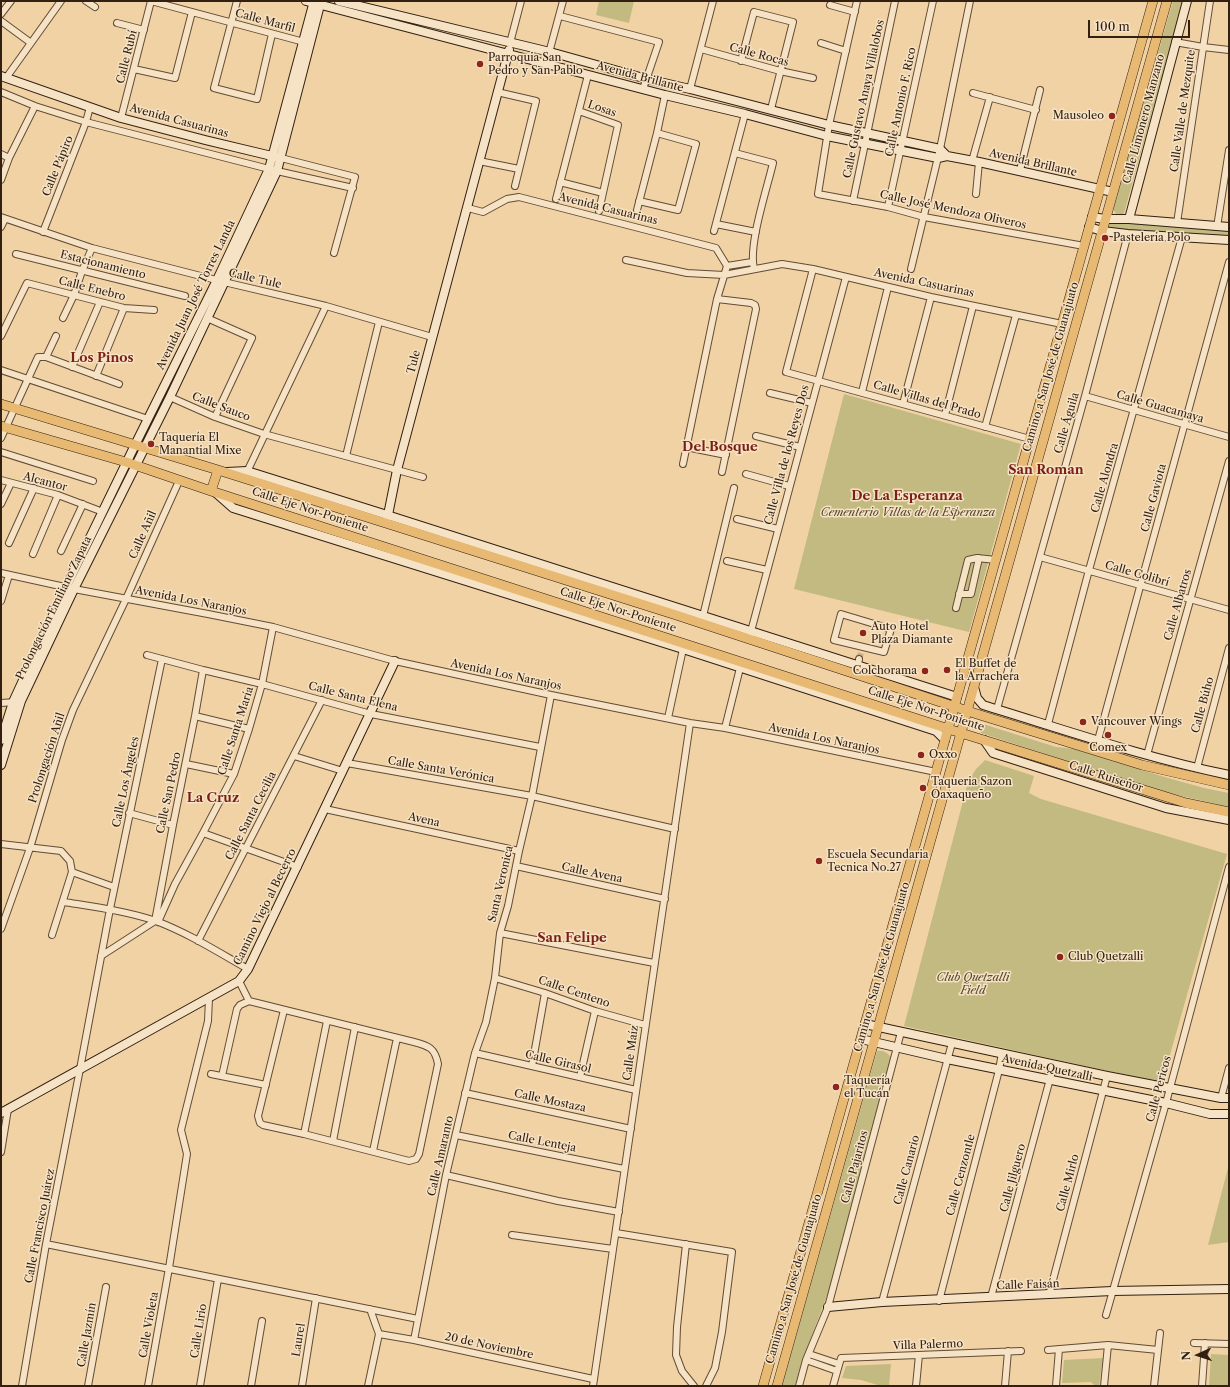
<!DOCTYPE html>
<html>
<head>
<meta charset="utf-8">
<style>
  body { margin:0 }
  #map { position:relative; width:1230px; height:1387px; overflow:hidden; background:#f1d2a4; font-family:"Libre Caslon Text",serif }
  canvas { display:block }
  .frame { position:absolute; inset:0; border:2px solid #322013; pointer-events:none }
  .north { position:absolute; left:1178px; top:1335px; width:40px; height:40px; -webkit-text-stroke:3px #f6e2c4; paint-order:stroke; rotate:267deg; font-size:11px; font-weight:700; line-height:16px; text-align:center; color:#322013 }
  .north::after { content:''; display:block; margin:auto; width:14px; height:18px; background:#322013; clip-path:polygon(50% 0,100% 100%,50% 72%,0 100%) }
  .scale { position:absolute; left:1088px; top:20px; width:102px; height:18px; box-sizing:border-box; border:2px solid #322013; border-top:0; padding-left:5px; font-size:12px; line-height:14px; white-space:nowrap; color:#322013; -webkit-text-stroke:3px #f6e2c4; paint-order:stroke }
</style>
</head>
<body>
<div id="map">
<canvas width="1230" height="1387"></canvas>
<div class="frame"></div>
<div class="north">N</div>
<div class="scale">100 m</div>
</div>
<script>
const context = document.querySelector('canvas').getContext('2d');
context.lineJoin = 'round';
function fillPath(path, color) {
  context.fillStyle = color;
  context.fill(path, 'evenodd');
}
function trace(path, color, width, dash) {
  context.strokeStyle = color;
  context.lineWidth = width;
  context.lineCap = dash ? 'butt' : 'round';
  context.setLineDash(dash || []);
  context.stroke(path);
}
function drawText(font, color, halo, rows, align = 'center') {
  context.font = font + ' "Libre Caslon Text",serif';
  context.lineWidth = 3;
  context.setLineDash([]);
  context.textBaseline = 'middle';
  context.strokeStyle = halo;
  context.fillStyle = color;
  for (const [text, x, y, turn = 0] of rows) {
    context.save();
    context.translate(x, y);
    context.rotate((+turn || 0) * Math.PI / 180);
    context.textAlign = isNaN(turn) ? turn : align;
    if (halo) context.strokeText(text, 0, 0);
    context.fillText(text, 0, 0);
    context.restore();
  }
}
fillPath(new Path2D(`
  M599,1H634L629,23L596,15Z
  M1173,1H1183L1124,213L1122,215L1116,214L1113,209L1115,203Z
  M1110,221L1229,230V238L1108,228Z
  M844,394L1021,444L969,632L794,589Z
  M981,725H986L1056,747L1075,749L1168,778L1204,788L1229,793V807L1156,790L981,733L978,729Z
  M985,760L1034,776L1029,793L1041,799L1227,854L1162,1083L904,1026L968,782L976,769Z
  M877,1051C884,1050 888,1053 892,1059L831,1285L801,1364L795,1386H782Z
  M1229,1164V1242L1208,1245Z
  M1211,1354L1229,1355V1386H1209Z
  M1103,1358L1099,1386H1095L1091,1382L1062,1383L1064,1360Z
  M891,1364L889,1386H881L861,1380L842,1378L846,1366Z`), '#c2ba80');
trace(new Path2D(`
  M859,659L863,647`), '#cbae87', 6, [6, 3]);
const street = new Path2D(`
  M86,1L95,7
  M151,1L304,42
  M237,1L214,88L257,99L272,34
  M857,1L829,125L818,194L888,207L924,217L1084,246
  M830,5L855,12
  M1,14L11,1
  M560,16L659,42L643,89
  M1,21L31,43
  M117,23L144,30
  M1175,42L1203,47L1229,50
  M510,43L521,1
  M821,43L846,51
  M701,49L780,71L813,78
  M741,61L754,12L793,22L771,109
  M546,64L563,1
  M134,69L175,78L192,12
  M6,78L61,1
  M690,89L713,1
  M1,92L35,106L86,122L277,171L353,188
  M497,92L536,101L515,186
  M973,93L1036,110
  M579,111L618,125L599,211
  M121,118L151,1
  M735,153L773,163C767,189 748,245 754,269
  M1,154L9,158
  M281,158L355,177L334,253
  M479,161L519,169
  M972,161L990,97
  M1020,170L1040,90
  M1,180L9,158L35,106
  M560,182L603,193
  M976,194L979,162
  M556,199L588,75
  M639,201L678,210L696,144L657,133
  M853,201L895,1
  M888,207L933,1
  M468,208L483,212L507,199L519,197L716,248L727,266L717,299L683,464
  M637,210L657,133L665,95
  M1,217L92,248L224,282L326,306L432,337
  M1177,223L1210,1
  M716,224L756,232
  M1,227L5,219
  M1217,227L1229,150
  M714,231L745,114
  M43,232L86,122L90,107
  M16,254L185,296
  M626,260L687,273L724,275L782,264L813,269L931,297L1062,324
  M727,266L752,262
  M813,269L786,372L1030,439
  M911,269L940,149L970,1
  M717,299L751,303L755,305L756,309L722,472
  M63,318L74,295L82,271L92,248
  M207,318L252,338L215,417
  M1,336L27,283L124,308L154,310
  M46,357L56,336
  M72,367L100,302
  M1,370L148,419
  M96,376L124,308
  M862,392L888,287
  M770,393L812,403
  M1085,396L1229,437
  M170,397L215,417L264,434L423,477
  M903,404L931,297
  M945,415L973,306
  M985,427L1016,315
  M756,436L800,447
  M1,438L38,357H46L119,384
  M686,447L726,455
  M1,452L93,481
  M346,456L379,322
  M246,474L326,306
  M746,474L789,486
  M1,480L58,495L103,512
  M1,504L11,483
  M737,519L778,529
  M9,543L34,488
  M61,551L83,504
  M33,554L58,495
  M1040,557L1229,610
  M727,561L767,570
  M1,573L74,589L208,614L273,627L395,661L551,695L690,723L725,728L936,772
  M959,594H971L979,558
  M1,601L9,575
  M956,608L968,560L977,558L996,560
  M841,614L891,629L884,652L834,640Z
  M703,616L734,488
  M750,635L846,277
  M147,655L203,670L262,684L371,714L540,747
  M858,665L859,659
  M1,703L16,702
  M997,709L1085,396L1128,234
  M195,716L249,729
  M668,718L683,649
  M1048,724L1089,570L1182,237
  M725,728L740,668
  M1098,740L1229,262
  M1147,755L1229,461
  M294,756L343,771
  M347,763L532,796L675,829
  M186,764L234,774
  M1197,768L1229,648
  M325,809L519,851
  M129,813L173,825
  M203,833L298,867
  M1,844L61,851L70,861L72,872L52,935
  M516,866L665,899
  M72,872L114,887
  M64,902C95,907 126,911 156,921C188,933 218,952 248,969
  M158,922L175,884L203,833L234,774L249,729L262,684L273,627
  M1,929L30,848L62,740L73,710L126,599L179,481
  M500,933L654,963
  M198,941L322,700
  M101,956L155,921L173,825L195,716L203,670
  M495,978L545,993L595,1011L645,1025
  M239,981L249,1001L414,1042C429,1046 435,1048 438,1064L419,1154L416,1159L409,1161L304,1134L263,1125L260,1123L258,1116L284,1010
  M475,1053L636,1090
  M532,1066L545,993
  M211,1074L266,1085
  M222,1076L237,1009L240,1005L249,1001
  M580,1077L595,1011
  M465,1093L631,1129
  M1221,1098L1229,1068
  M304,1134L327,1021
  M456,1135L624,1169
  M333,1141L355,1027
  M373,1151L397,1038
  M1,1152L8,1109
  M446,1175L558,1201L619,1212
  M616,1233L732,1252L722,1332L715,1368L706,1386
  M512,1235L613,1249
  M46,1244L418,1319
  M686,1244L677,1327L676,1355L682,1371L694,1386
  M1049,1295L1107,1076
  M991,1297L1054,1064
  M939,1301L999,1070L1002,1053
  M882,1302L952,1043
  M370,1309L379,1334
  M1106,1315L1166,1103L1229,867
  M379,1334L414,1340L593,1379
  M414,1340L446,1175L475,1053L486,1022L495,978L500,933L508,906L519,851L532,796L551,695
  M1194,1343L1229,1344
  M1048,1350L1108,1345L1158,1350
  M809,1354L839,1364
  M806,1360L837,1371
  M22,1386L46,1244L80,1069L110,909L162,659
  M88,1386L106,1287
  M148,1386L169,1268L187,1154L181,1130L208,1021L209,998
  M200,1386L218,1279
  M251,1386L262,1321
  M302,1386L316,1298
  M368,1386L379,1334
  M593,1386L690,723
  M799,1386L806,1360L828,1307L901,1032
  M833,1386L841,1358L1021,1351
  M916,1386L919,1355
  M1005,1386L1008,1351
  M1056,1386L1059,1349
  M1104,1386L1108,1345
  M1154,1386L1160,1333
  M1202,1386L1205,1343`);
const secondary = new Path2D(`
  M306,1L665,95L745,114L827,136L938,158L947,156L979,162L1113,192
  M339,1L550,52L647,79L690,89L829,125L931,147L940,149L947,156
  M1,76L121,118L205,140L276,157
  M1092,217L1105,219H1129L1229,227
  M1129,219L1187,1
  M1089,227L1102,231L1128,234L1229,240
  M227,472L247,471L387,515L957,697
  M216,493L233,508L683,649L936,731L945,740
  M387,520L397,470L509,50
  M974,687L977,698L983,705C1065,730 1146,758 1229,775
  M1,740L13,702L66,587L135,445L217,280L269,169L314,1
  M984,740L993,753L1166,808L1229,820
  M1,765L21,701L74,589L170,397L277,171L321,1
  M865,1024L1107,1076L1221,1098H1229
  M861,1039L947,1059L1166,1103L1210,1114H1229
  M1,1113L239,981L248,969L395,661
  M828,1307L882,1302L1112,1291L1229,1289`);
const primary = new Path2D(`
  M1,404L218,470L673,614L980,715L1142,765L1229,785
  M1,426L126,462L211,491L961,733L1186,803L1229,812
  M211,491L218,470
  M763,1386L1153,1
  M777,1386L1167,1`);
trace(street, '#624c37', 8);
trace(secondary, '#322013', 10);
trace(primary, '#322013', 10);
trace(street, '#f6e2c4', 6);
trace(secondary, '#f6e2c4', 8);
trace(primary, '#e8b972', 9);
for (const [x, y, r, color] of [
  [480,64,4,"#8f2418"],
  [1112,116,4,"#8f2418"],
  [1105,238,4,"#8f2418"],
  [151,444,4,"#8f2418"],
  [863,633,4,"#8f2418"],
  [947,670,4,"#8f2418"],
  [925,671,4,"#8f2418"],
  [1083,722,4,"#8f2418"],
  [1108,735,4,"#8f2418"],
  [921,755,4,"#8f2418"],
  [923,788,4,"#8f2418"],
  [819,861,4,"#8f2418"],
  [1060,957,4,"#8f2418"],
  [836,1087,4,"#8f2418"]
]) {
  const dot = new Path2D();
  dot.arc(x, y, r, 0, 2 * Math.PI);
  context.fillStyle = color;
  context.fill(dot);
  trace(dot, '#f6e2c4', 1.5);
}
drawText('11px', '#322013', '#f6e2c4', [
  ["Calle Marfil",265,21,15],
  ["Calle Rocas",759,55,15],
  ["Calle Rubí",127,57,-76],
  ["Avenida Brillante",640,77,15],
  ["Calle Gustavo Anaya Villalobos",864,99,-78],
  ["Calle Antonio F. Rico",901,102,-78],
  ["Losas",602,109,19],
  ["Calle Valle de Mezquite",1183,111,-82],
  ["Calle Limonero Manzano",1144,119,-75],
  ["Avenida Casuarinas",179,121,15],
  ["Avenida Brillante",1033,163,13],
  ["Calle Pápiro",58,166,-68],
  ["Avenida Casuarinas",608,209,14],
  ["Calle José Mendoza Oliveros",953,210,12],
  ["Estacionamiento",103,265,14],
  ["Calle Tule",255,279,13],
  ["Avenida Casuarinas",924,283,12],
  ["Calle Enebro",92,289,14],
  ["Avenida Juan José Torres Landa",196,295,-64],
  ["Tule",414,362,-75],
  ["Camino a San José de Guanajuato",1051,367,-74],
  ["Calle Villas del Prado",927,400,16],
  ["Calle Sauco",221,407,21],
  ["Calle Guacamaya",1160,407,16],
  ["Calle Águila",1067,423,-74],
  ["Calle Villa de los Reyes Dos",787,455,-75],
  ["Calle Alondra",1105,478,-74],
  ["Alcantor",45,482,15],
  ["Calle Gaviota",1154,498,-75],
  ["Calle Eje Nor-Poniente",310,510,18],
  ["Calle Añil",143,535,-66],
  ["Calle Colibrí",1137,574,16],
  ["Avenida Los Naranjos",191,601,11],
  ["Calle Albatros",1178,605,-74],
  ["Prolongación Emiliano Zapata",54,608,-64],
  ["Calle Eje Nor-Poniente",618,610,18],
  ["Avenida Los Naranjos",506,675,12],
  ["Calle Santa Elena",353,697,14],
  ["Calle Búho",1203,705,-75],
  ["Calle Eje Nor-Poniente",926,709,18],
  ["Calle Santa María",236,731,-72],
  ["Avenida Los Naranjos",824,739,12],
  ["Prolongación Añil",47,758,-72],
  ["Calle Santa Verónica",441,770,10],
  ["Calle Ruiseñor",1106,777,18],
  ["Calle Los Ángeles",126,782,-78],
  ["Calle San Pedro",169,793,-78],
  ["Calle Santa Cecilia",251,816,-63],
  ["Avena",424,820,12],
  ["Calle Avena",592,873,12],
  ["Santa Veronica",501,884,-77],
  ["Camino Viejo al Becerro",265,907,-64],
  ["Camino a San José de Guanajuato",882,967,-74],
  ["Calle Centeno",574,992,19],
  ["Calle Maíz",631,1053,-82],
  ["Calle Girasol",558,1062,13],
  ["Avenida Quetzalli",1047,1068,12],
  ["Calle Pericos",1159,1089,-75],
  ["Calle Mostaza",550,1101,12],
  ["Calle Lenteja",542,1142,11],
  ["Calle Amaranto",441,1156,-77],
  ["Calle Pajaritos",855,1167,-75],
  ["Calle Canario",907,1170,-75],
  ["Calle Cenzontle",961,1175,-75],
  ["Calle Jilguero",1013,1178,-75],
  ["Calle Mirlo",1068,1183,-75],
  ["Calle Francisco Juárez",40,1226,-79],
  ["Camino a San José de Guanajuato",794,1279,-74],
  ["Calle Faisán",1028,1285,-2],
  ["Calle Violeta",149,1325,-80],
  ["Calle Lirio",199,1331,-81],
  ["Calle Jazmín",87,1335,-80],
  ["Laurel",299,1340,-81],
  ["Villa Palermo",928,1345,-2],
  ["20 de Noviembre",489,1346,12]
]);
drawText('11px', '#322013', '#f6e2c4', [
  ["Parroquia San",488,58],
  ["Pedro y San Pablo",488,71],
  ["Mausoleo",1104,116,"right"],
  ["Pastelería Polo",1113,238],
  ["Taquería El",159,438],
  ["Manantial Mixe",159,451],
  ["Auto Hotel",871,627],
  ["Plaza Diamante",871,640],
  ["El Buffet de",955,664],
  ["la Arrachera",955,677],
  ["Colchorama",917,671,"right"],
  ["Vancouver Wings",1091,722],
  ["Comex",1108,748,"center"],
  ["Oxxo",929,755],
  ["Taqueria Sazon",931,782],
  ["Oaxaqueño",931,795],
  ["Escuela Secundaria",827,855],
  ["Tecnica No.27",827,868],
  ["Club Quetzalli",1068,957],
  ["Taquería",844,1081],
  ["el Tucán",844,1094]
], 'left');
drawText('italic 11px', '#56462e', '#f6e2c4', [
  ["Cementerio Villas de la Esperanza",908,513],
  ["Club Quetzalli",973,978],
  ["Field",973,991]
]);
drawText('bold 13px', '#7a1f14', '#f6e2c4', [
  ["Los Pinos",102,358],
  ["Del Bosque",720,447],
  ["San Roman",1046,470],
  ["De La Esperanza",907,496],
  ["La Cruz",213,798],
  ["San Felipe",572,938]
]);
</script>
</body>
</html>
